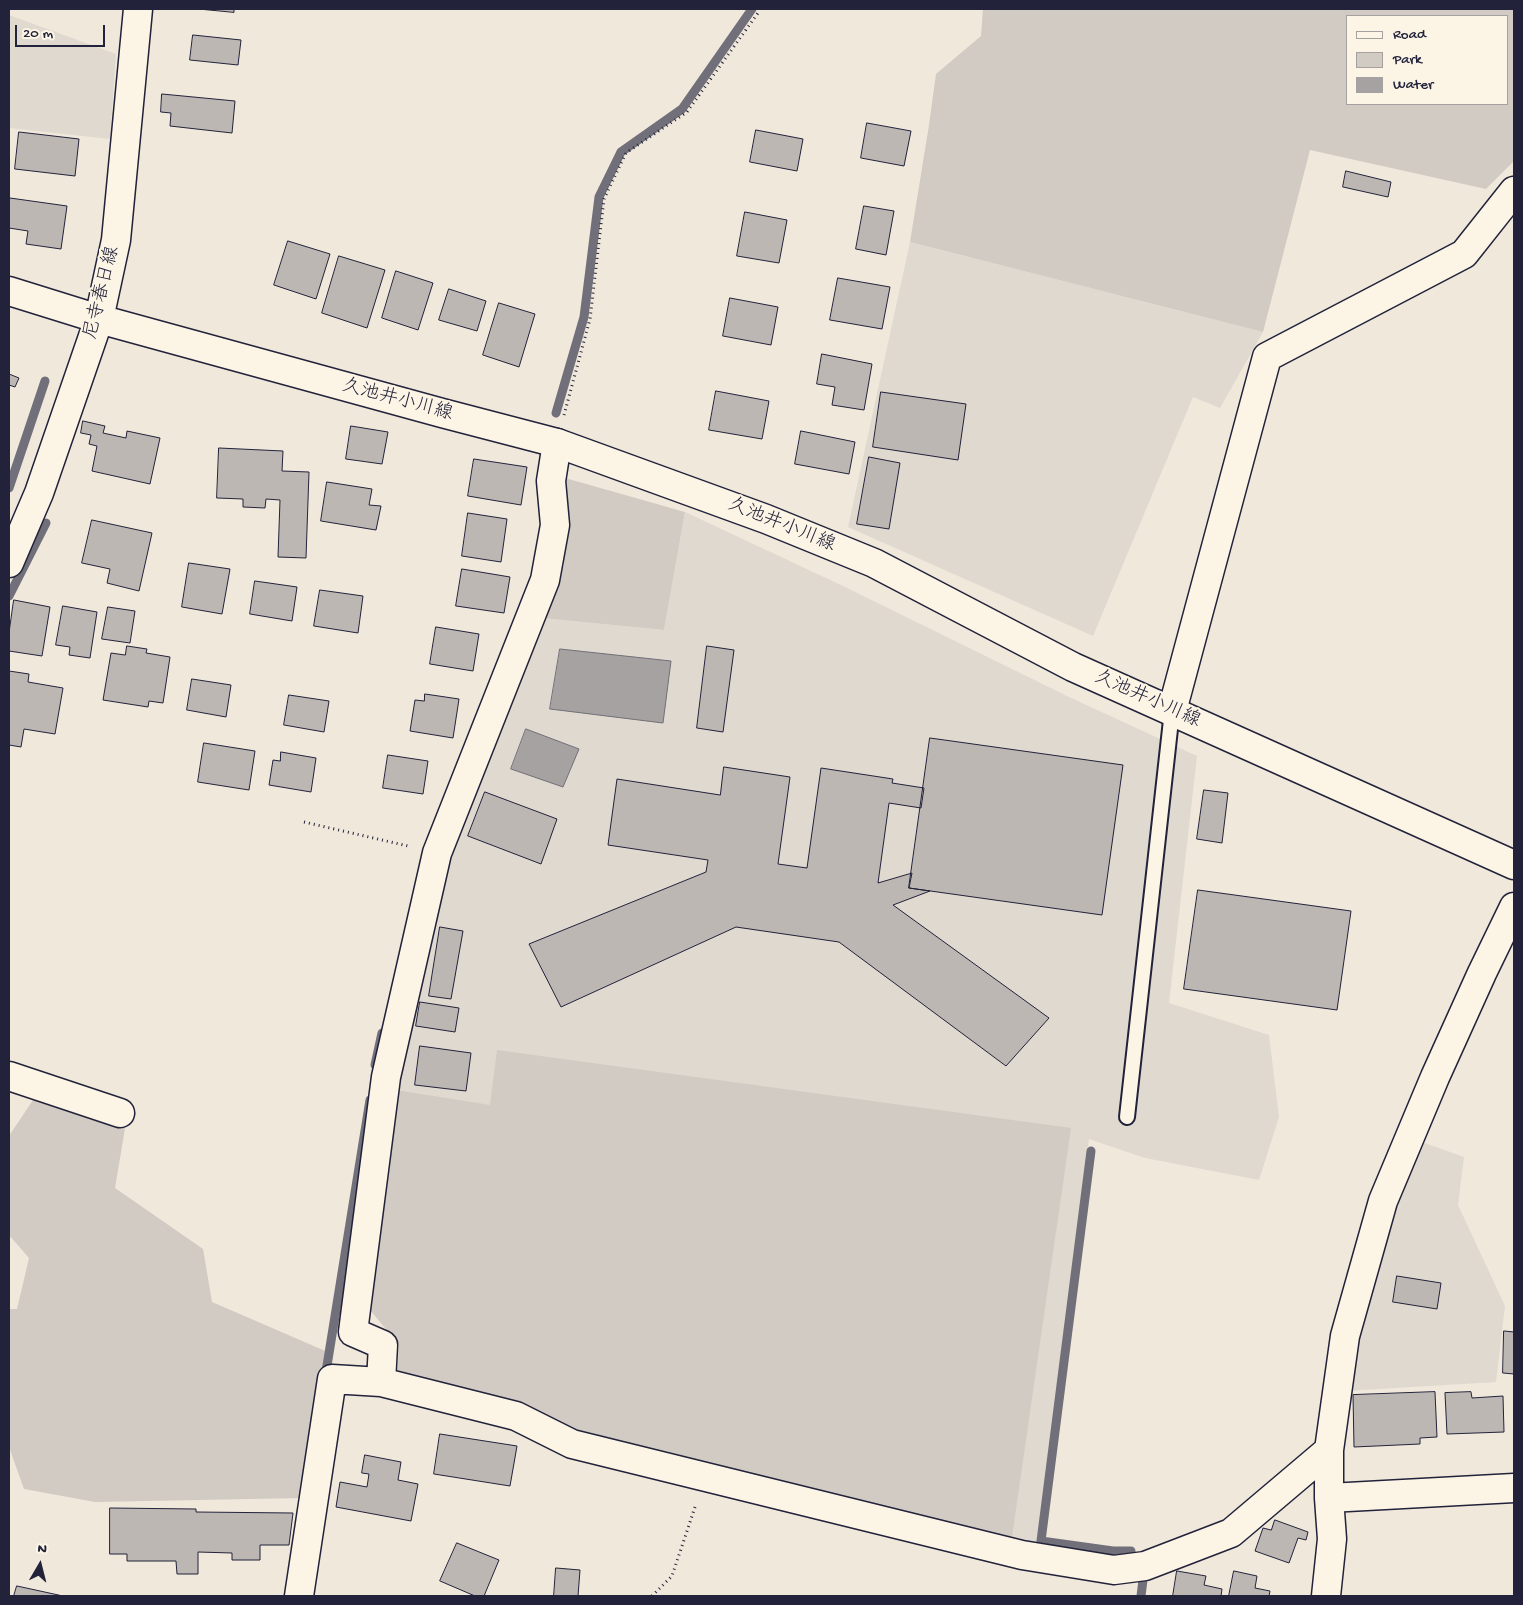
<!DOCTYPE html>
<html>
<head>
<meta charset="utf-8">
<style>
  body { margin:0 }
  #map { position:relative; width:1523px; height:1605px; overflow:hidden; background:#efe8db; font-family:"Gochi Hand",sans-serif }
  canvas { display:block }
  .frame { position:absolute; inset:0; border:10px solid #22223b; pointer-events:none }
  .legend { position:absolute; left:1346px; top:15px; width:162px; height:90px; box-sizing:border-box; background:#fcf5e5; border:1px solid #a5a1a1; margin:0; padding:6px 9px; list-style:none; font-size:15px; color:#22223b }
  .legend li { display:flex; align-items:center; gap:10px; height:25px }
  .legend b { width:25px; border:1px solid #a5a1a1 }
  .north { position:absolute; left:15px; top:1540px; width:50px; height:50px; -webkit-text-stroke:4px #fcf5e5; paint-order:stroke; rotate:8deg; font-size:14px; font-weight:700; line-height:20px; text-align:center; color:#22223b }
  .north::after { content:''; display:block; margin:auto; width:18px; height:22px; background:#22223b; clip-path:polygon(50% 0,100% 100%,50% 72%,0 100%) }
  .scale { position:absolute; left:15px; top:25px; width:90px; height:22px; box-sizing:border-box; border:2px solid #22223b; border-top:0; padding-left:6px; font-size:15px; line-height:18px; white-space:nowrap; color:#22223b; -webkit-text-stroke:4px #fcf5e5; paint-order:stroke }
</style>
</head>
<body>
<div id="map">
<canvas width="1523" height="1605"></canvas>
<div class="frame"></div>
<ul class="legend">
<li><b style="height:6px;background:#fcf5e5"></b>Road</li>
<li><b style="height:14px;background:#d1cbc3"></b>Park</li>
<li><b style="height:14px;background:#a6a2a2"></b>Water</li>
</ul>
<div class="north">N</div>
<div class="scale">20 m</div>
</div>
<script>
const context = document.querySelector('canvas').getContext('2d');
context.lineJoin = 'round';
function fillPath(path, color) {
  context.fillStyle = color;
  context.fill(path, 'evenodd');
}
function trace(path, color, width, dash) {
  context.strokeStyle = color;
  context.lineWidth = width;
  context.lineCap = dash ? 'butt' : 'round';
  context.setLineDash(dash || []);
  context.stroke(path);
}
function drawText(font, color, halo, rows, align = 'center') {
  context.font = font + ' "Gochi Hand","Klee One",sans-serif';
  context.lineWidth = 4;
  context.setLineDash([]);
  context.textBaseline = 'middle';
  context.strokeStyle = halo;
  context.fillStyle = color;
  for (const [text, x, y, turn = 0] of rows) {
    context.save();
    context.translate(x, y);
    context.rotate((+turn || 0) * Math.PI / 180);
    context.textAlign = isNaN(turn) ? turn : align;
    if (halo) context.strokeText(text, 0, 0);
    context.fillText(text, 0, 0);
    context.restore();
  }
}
fillPath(new Path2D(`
  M9,15L116,54L110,139L9,128Z
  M910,242L1263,332L1220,408L1193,397L1093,636L848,527Z
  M685,512L843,586L1067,696L1197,756L1169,1003L1269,1035L1279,1117L1259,1180L1145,1158L1089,1139L1037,1544L589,1438L397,1377L399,1345L371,1311L396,1090L448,861L542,618L664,630Z
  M1422,1142L1464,1157L1458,1205L1505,1306L1496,1382L1346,1391L1384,1242Z`), '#e0d9cf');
fillPath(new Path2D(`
  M983,9H1514V161L1486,189L1310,150L1263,332L910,242L929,125L936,74L981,36ZM1347,16H1507V104H1347Z
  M565,478L685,512L664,630L542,618L564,564Z
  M497,1050L1071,1128L1012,1537L589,1438L397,1377L399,1345L371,1311L396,1090L490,1105Z
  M45,1082L128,1110L115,1188L203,1249L212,1302L330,1353L302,1498L95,1502L24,1489L9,1447V1309H17L29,1258L9,1235V1136Z`), '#d1cbc3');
const water = new Path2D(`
  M560,649L671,661L663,723L550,709Z
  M526,729L579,749L563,787L511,769Z`);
fillPath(water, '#a6a2a2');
trace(water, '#716f79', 1);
trace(new Path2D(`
  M556,413L584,317L599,197L621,152L682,109L752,9
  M9,488L45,381
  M9,596L46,523
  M375,1065L382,1033
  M1091,1151L1041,1541L1113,1551H1131
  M325,1378L370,1100
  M1141,1596L1143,1580`), '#716f79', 9);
const building = new Path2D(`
  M199,9H234V12Z
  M193,35L241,40L238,65L190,60Z
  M162,94L235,101L232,133L170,126L171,113L161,112Z
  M867,123L911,131L904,166L861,158Z
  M756,130L803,139L797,171L750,162Z
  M19,132L79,139L75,176L15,169Z
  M1346,171L1391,182L1388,197L1343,187Z
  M10,198L67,206L61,249L26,244L28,231L9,228Z
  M864,206L894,211L886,255L856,249Z
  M745,212L787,220L779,263L737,256Z
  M288,241L330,254L316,299L274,285Z
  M339,256L385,270L367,328L322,313Z
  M396,271L433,283L418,330L382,318Z
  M838,278L890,287L882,329L830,320Z
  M449,289L486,301L477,331L439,320Z
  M730,298L778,307L771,345L723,336Z
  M499,303L535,314L519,367L483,355Z
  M822,354L872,364L864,410L832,405L835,387L817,384Z
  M9,374L19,378L15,387L9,385Z
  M716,391L769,401L762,439L709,430Z
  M881,392L966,404L958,460L873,447Z
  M83,421L105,426L103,433L126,438L127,431L160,438L150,484L92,471L97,446L89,444L91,435L81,433Z
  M351,426L388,432L382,464L346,459Z
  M801,431L855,442L849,474L795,464Z
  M219,448L283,451L282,471L309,472L306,558L278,557L280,500L266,499L265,508L243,507V499L217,498Z
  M869,457L900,463L889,529L857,524Z
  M474,459L527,467L521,505L468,496Z
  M327,482L372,489L369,505L381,506L376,530L321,521Z
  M468,513L507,519L501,562L462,556Z
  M92,520L152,533L139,591L107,583L110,569L82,563Z
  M189,563L230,569L222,614L182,607Z
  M462,569L510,577L504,613L456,606Z
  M255,581L297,587L292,621L250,614Z
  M320,590L363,596L358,633L314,626Z
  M14,600L50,607L42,656L9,651V633Z
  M63,606L97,612L90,658L69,655L70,647L56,645Z
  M108,607L135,611L130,643L102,639Z
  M436,627L479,634L473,671L430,664Z
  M127,646L147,649L146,653L170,657L163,703L149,701L148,707L103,700L111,653L125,655Z
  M707,646L734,650L723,732L697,728Z
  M9,671L29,674L28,682L63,688L55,734L24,729L21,747L9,745Z
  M192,679L231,685L226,717L187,710Z
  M425,694L459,699L453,738L410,731L415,700L424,701Z
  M289,695L329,701L324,732L284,725Z
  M930,738L1123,765L1102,915L909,888Z
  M204,743L255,751L249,790L198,782Z
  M281,752L316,758L311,792L269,785L273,760L280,761Z
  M388,755L428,761L423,794L383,788Z
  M724,767L790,777L778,864L807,868L821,768L893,779L892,783L924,788L921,808L889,803L878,883L912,873L909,888L930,891L893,905L1049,1018L1006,1066L839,942L736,927L561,1007L529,944L706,872L708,860L608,845L617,779L720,795Z
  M1204,790L1228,793L1222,843L1197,839Z
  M485,792L557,819L541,864L468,836Z
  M1198,890L1351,911L1337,1010L1184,989Z
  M440,927L463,931L451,999L429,996Z
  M420,1002L459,1008L455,1032L416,1026Z
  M420,1046L471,1053L466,1091L415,1085Z
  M1397,1276L1441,1283L1437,1309L1393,1302Z
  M1504,1331L1514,1332V1374L1503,1373Z
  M1435,1392L1437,1437L1420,1438V1444L1354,1447L1353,1395Z
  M1471,1392L1472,1398L1503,1396L1504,1432L1447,1434L1445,1393Z
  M440,1434L517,1446L510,1486L434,1474Z
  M365,1455L401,1462L398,1480L418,1484L411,1521L336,1507L340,1482L367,1487L369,1474L362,1473Z
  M110,1508L196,1509V1512L293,1513L289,1545H260V1560H232V1553L198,1552V1574H177L176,1561H127V1554H110Z
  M1275,1520L1308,1532L1306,1540L1298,1538L1289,1563L1255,1551L1263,1528L1271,1530Z
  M457,1543L499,1560L484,1596H475L440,1581Z
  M556,1568L580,1570L578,1596H554Z
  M1177,1571L1206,1576L1204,1585L1222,1589L1221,1596H1173Z
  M1234,1571L1257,1576L1255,1588L1270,1591L1269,1596H1229Z
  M17,1586L63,1596H14Z`);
fillPath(building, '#bcb7b3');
trace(building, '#22223b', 1);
const lane = new Path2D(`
  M1127,1117L1172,711`);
const street = new Path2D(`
  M1172,711L1267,357L1464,254L1514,191
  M9,1076L120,1113
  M381,1382L383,1345L353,1332L386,1077L437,853L545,580L555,525L551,481L557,443
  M1329,1498L1514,1488
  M299,1596L332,1379L381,1382L516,1416L572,1444L1022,1555L1114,1570L1145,1566L1231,1533L1329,1450
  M1326,1596L1332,1539L1329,1498V1450L1345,1336L1383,1201L1435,1077L1482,973L1514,907`);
const secondary = new Path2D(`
  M9,291L99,319L442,413L557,443L766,519L874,563L1073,667L1514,865
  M9,563L39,493L99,319L116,240L138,9`);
trace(lane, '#22223b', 18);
trace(street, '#22223b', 31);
trace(secondary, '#22223b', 31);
trace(new Path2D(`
  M564,415L590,319L604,199L626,153L687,112L758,13L759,9
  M304,822L408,846
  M652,1596L672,1576L696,1504`), '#22223b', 3, [1, 4]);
trace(lane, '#fcf5e5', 14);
trace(street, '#fcf5e5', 28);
trace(secondary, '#fcf5e5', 28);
drawText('19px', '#22223b', '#fcf5e5', [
  ["尼寺春日線",103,293,-76],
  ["久池井小川線",397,401,15],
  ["久池井小川線",781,526,22],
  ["久池井小川線",1147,700,24]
]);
</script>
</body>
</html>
